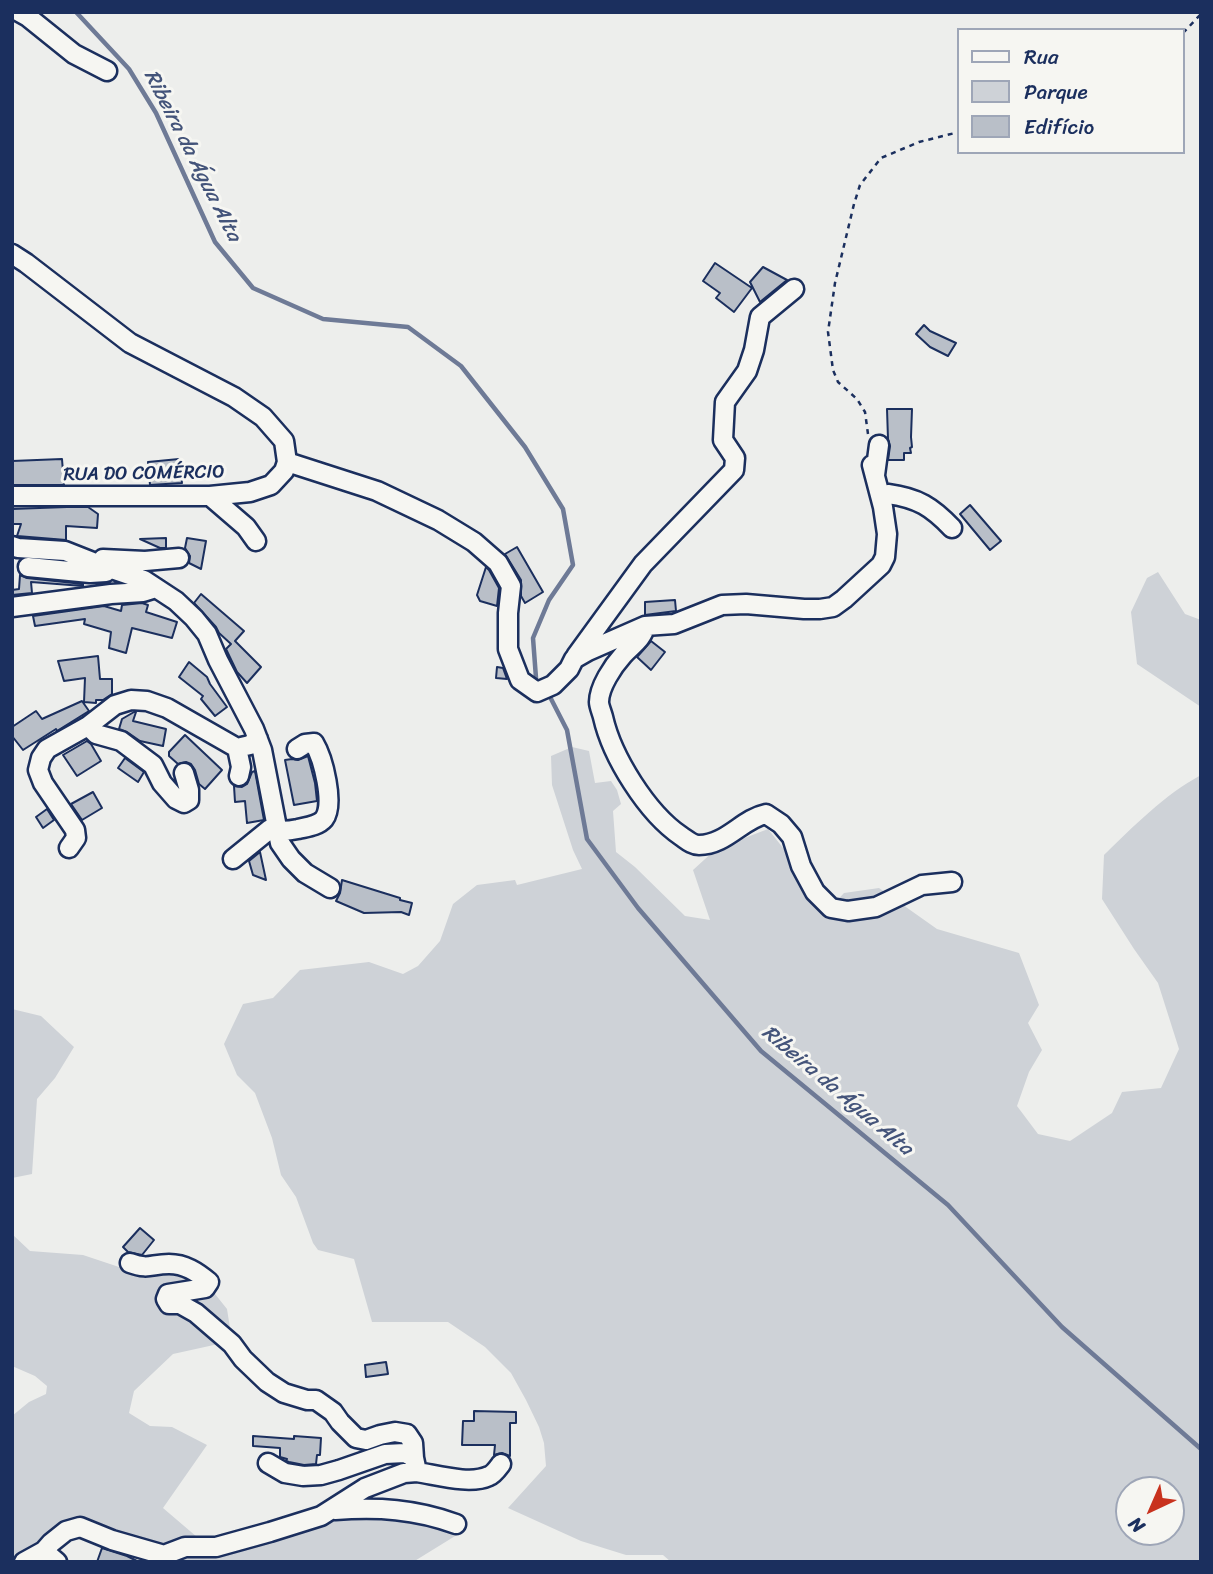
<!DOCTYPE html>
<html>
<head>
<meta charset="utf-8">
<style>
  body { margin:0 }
  #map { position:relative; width:1213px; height:1574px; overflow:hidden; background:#edeeec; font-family:Sriracha,sans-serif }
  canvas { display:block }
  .frame { position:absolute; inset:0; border:14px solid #1b2f5e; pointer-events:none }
  .legend { position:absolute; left:957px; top:28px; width:228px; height:126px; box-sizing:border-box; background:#f6f6f2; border:2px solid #9ea6b7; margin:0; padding:9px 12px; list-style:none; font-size:21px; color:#1b2f5e }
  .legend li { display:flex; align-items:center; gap:14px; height:35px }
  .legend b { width:35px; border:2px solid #9ea6b7 }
  .north { position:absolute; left:1115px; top:1476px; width:70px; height:70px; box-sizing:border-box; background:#f6f6f2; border:2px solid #9ea6b7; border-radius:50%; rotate:224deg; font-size:19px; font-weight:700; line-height:28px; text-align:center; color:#1b2f5e }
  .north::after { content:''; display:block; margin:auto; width:24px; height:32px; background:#c8321e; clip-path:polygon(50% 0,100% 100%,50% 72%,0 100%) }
</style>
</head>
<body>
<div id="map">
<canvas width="1213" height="1574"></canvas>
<div class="frame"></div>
<ul class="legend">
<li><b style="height:9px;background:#f6f6f2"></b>Rua</li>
<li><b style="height:19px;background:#ced2d7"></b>Parque</li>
<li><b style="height:19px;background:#b9bfc8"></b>Edifício</li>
</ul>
<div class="north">N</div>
</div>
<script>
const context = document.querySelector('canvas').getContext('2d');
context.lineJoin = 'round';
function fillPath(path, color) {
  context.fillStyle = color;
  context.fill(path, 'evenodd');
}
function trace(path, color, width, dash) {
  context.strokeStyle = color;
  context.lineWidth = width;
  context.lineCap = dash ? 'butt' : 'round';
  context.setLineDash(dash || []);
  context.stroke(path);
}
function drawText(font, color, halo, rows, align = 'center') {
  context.font = font + ' Sriracha,sans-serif';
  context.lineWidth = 6;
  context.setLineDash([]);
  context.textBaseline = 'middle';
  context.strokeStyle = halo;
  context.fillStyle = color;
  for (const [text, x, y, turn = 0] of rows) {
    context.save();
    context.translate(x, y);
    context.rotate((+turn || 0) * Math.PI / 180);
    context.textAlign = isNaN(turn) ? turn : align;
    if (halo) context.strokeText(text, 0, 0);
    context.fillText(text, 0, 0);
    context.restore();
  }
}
fillPath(new Path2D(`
  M1158,572L1185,614L1201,620V707L1137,664L1131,612L1147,578Z
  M572,747L589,751L595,783L611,781L617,790L621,804L613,811L616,852L635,867L685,916L710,920L693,870L716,849L768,829L787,853L804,895L830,908L844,893L879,888L937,929L1019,953L1039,1005L1028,1023L1042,1050L1029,1072L1017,1106L1038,1134L1070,1141L1112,1113L1122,1092L1161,1088L1179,1049L1158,983L1134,949L1102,899L1104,855C1134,826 1164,795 1201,775V1562H671L663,1555H626L581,1541L508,1508L546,1466L544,1443L539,1427L526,1400L511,1373L485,1347L448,1322H372L354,1259L318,1250L313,1243L296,1197L281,1175L272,1138L255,1093L237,1075L224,1044L243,1004L273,998L300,970L369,962L403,974L418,966L440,941L453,904L477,885L515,880L517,885L582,869L573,850L552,785L551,756ZM1129,1490H1171V1532H1129Z
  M12,1009L41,1016L74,1047L55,1078L37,1099L32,1174L12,1178Z
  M12,1234L30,1251L83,1255L128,1270L169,1266L211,1289L227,1309L232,1341L173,1354L134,1391L129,1413L150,1426L172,1427L207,1445L163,1508L204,1543L257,1533L309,1510L351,1498L443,1525L460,1533L413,1562H183L182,1555L146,1541L143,1538L140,1540L89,1526L40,1550L14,1559L12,1555V1416L29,1402L46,1394L47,1386L35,1376L12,1366Z`), '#ced2d7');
trace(new Path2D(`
  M76,12L129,69L156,113L215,242L253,288L323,319L408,327L461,366L525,447L563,509L573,565L549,600L533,638L536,678
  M548,693L567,730L587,839L638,908L761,1051L948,1205L1062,1327L1201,1449`), '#6e7a96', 4.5);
const building = new Path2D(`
  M715,263L752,288L734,312L716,298L720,293L703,281Z
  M763,267L787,280L760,302L750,282Z
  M924,325L930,331L956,343L948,356L930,347L916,334Z
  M887,409H912L911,437L912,447L910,448L911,453H904V460H888L890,446L888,439Z
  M62,459L64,485H12V461Z
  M179,459L182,483L150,485L148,462Z
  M970,505L1001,541L990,550L960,514Z
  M67,507H88L98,514L97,528L66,526V540L17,536L21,524H12V509Z
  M166,538V548H160L140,539Z
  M187,538L206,541L201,569L189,563L190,556L185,548Z
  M517,547L543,592L525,603L521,596V580L505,554Z
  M486,567L489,570L499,588L497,606L480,601L477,595Z
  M20,575L27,578L83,584V586L31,582L32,593L12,595V590L19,589Z
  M201,594L244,631L235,641L261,667L247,683L237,672L226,649L231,644L219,633L216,627L194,603Z
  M675,600L676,611L645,615V602Z
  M142,603L148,605L146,612L177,622L172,638L132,628L126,653L109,648L111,632L84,624L85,619L35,626L33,616L104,606L121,611L122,605Z
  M651,641L665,652L651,670L637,657Z
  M98,656L100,679H112V694L103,700H96V703L84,702L85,678L64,681L58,661Z
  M189,662L207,677L210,684L227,707L215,716L201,699L203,696L179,677Z
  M497,667L503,668L507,679L496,678Z
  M82,701L89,711L57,731L56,729L23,750L12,736V727L36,711L42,719Z
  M134,712H136L133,721L166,729L163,746L140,741L127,732L119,729L122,719Z
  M185,735L222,770L205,789L199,784L195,770L191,764L186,762L178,764L169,756V752Z
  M87,741L91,744L101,761L77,776L63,755Z
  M308,756L315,783L317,801L294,805L285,760L292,759L298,760Z
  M125,758L144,772L138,782L118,768Z
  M255,771L264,820L247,823L245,801L235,802L234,786L242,787L247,784L252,772Z
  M93,792L102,808L82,820L71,804Z
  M47,809L54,820L43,828L36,817Z
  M260,852L266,880L253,875L249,861Z
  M342,880L400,898V900L412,903L409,915L401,912L364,913L336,901L340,893Z
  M140,1228L154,1240L142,1255L128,1252L123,1247Z
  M386,1362L388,1374L366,1377L365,1365Z
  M474,1411L516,1412V1423H510V1456L502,1453L494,1455L495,1445H462L463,1421H474Z
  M253,1436L294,1439V1436L321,1438L320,1455H317L316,1464L304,1465L289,1462L286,1461L287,1459L280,1457V1448L253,1446Z
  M102,1548L127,1556L139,1562H97Z`);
fillPath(building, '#b9bfc8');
trace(building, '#1b2f5e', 2);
const minor = new Path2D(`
  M19,12L28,17L74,54L107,71
  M12,254L26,263L130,343L234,397L263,417L284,441L287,462
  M875,475L879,445
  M12,496H210L250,492L271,485L284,471L287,462L377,491L438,520L474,542L498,563L511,586L508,613V649L520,680L537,692L553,685L569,669L574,659L588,651L645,626L674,624L722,605L746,604L804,609H820L833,607L844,599L881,565L885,557L887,534L883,507L872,465
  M210,496L246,527L256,541
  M881,499L888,494C918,498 932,507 952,528
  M12,546L18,548L65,551L103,566L144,580L176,601L194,618L207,634L218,660L254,729L262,750L280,843L291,859L305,873L330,888
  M101,562L103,559L145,561L179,558
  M28,567L90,573L106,572
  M12,607L111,594L143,592L156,588
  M645,626C643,639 632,645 623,655C613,666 599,687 599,702C599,706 602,713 603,717C612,757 647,813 681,836C687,840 692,845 699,845C726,845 742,819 766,814L781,824L792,837L801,866L815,892L831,908L848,911L876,907L922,885L952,882
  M576,656L643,564L734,470L735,458L723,440L725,402L747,371L754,350L760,317L794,289
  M88,726L96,734L121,741L153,765L162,783L176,799L184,803L189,800V790L184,773
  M237,748L241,767L239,776
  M69,848L76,838L75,830L43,783L38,770L41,758L47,749L88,726L115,705L131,700L147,701L167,708L237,748L250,745L258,739
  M233,859L270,829C280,832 288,831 298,829C306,827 318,826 324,819C335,804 323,758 314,743L305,744L297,749
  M130,1263C149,1270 151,1264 169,1264C185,1264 197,1272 209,1282L205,1288L168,1294L166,1299L169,1304H180L196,1313L232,1344L243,1359L267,1382L284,1393L307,1400H316L333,1412L340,1422L356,1438L366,1440L380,1435L395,1432L407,1434L413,1443L414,1458
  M417,1472C437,1475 470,1485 489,1476C494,1474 498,1468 501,1464
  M335,1510C378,1507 415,1509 456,1524
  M44,1551L51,1543L66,1531L80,1527L112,1540L164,1555L185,1547H216L270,1532L321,1516L365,1488L404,1473L417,1472L414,1458L405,1453L385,1454L339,1470L321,1475L303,1476L285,1473L268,1463
  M24,1562L44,1551L57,1562`);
trace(minor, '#1b2f5e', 23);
trace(new Path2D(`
  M1183,33L1201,14
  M868,434L865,412L857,399L838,382L833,370L828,332L835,283L854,204L860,185L881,158L919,142L959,132`), '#1b2f5e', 2.5, [5, 5]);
trace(minor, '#f6f6f2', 18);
drawText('19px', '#1b2f5e', '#f6f6f2', [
  ["RUA DO COMÉRCIO",144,474,-1]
]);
drawText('italic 21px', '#44547a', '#f6f6f2', [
  ["Ribeira da Água Alta",192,156,63],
  ["Ribeira da Água Alta",837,1091,40]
]);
</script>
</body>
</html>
